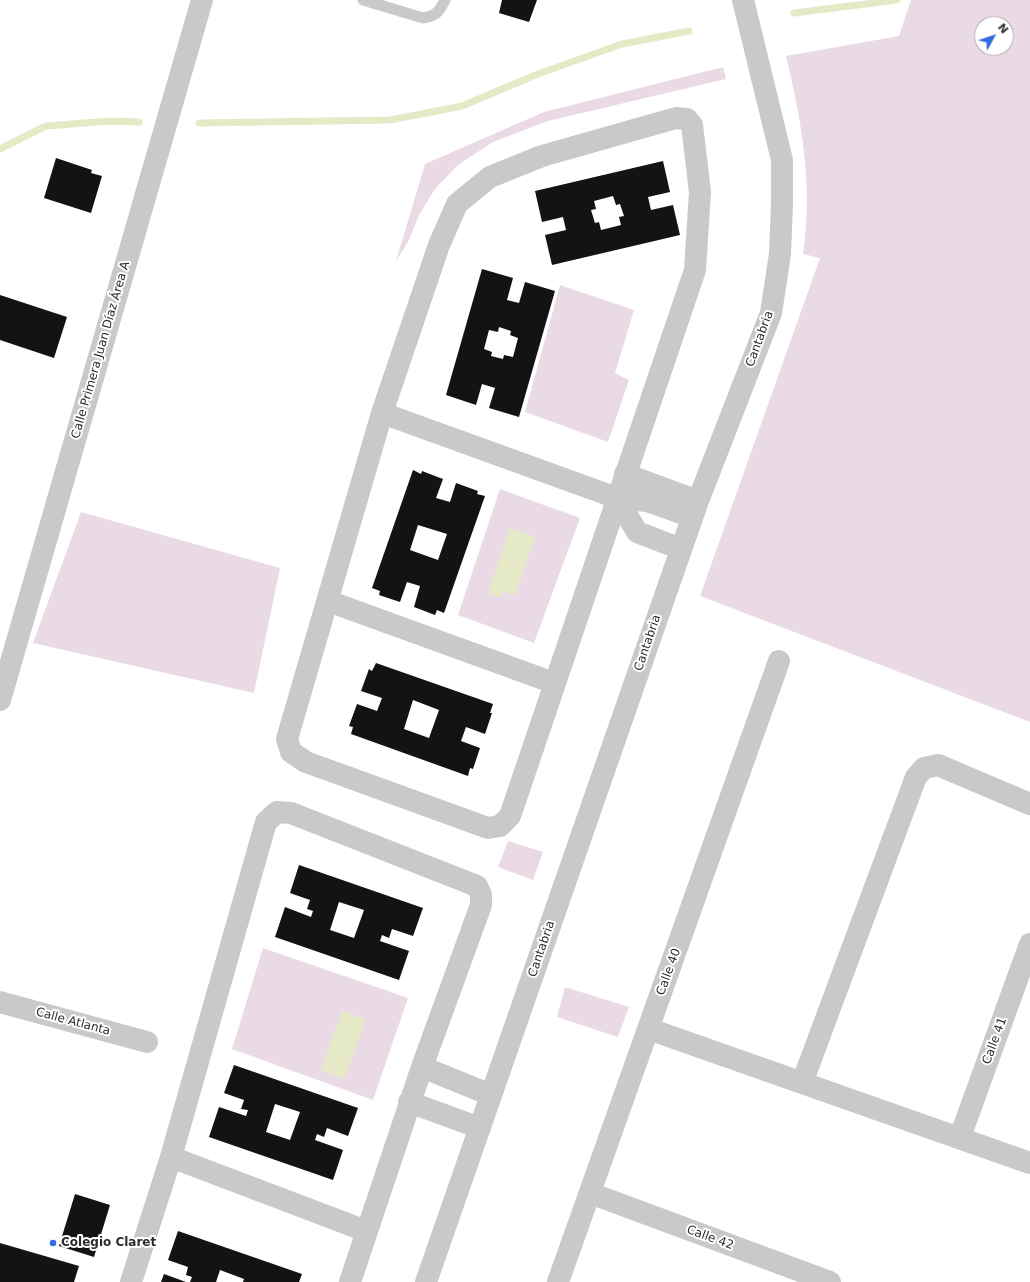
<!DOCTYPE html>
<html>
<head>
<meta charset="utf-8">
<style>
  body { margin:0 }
  #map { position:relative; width:1030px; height:1282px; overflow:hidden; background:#fff; font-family:"DejaVu Sans",sans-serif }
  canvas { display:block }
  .north { position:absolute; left:974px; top:16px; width:40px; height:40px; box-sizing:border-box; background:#fff; border:1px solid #ababab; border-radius:50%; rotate:50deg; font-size:11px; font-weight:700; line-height:16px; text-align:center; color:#2c2c2c }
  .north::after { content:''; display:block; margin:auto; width:14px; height:18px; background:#326cdf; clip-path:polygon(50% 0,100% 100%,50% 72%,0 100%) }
</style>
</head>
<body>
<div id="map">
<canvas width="1030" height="1282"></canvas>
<div class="north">N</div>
</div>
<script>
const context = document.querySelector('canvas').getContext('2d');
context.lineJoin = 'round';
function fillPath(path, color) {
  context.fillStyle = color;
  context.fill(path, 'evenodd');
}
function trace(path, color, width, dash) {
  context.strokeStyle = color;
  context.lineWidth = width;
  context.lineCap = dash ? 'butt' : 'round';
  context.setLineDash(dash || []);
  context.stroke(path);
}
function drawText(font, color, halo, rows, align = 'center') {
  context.font = font + ' "DejaVu Sans",sans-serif';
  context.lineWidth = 4;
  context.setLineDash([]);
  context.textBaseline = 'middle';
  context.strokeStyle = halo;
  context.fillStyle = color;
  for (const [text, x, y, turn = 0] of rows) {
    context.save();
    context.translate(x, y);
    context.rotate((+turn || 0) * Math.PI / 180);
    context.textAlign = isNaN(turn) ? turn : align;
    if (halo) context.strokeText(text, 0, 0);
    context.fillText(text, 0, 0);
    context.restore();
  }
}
fillPath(new Path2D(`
  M911,0H1030V722L700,596L820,258L803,254C813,185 802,123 786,56L899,36ZM982,24H1006V48H982Z
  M723,67L726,79L548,121L493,142L458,165L435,189L419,215L408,242L396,261L425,164L544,112Z
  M560,285L634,310L615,373L629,380L608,442L525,412Z
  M500,489L580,518L534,643L458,615Z
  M81,512L280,568L254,693L33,643Z
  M508,841L543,852L533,880L498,867Z
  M263,948L408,998L373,1100L232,1049Z
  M565,987L629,1007L618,1037L557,1017Z`), '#eadae6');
fillPath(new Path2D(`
  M510,528L535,537L515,595L503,591L501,598L488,593Z
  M342,1011L366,1019L344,1079L321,1070Z`), '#e5e9c6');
trace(new Path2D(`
  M794,13L897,0
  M199,123L390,120L462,106L538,74L622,44L689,31
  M0,149L46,126L111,121L139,122`), '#e5e9c6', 7);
fillPath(new Path2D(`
  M502,0H537L529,22L499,13Z
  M56,158L92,170L91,173L102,176L91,213L44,198Z
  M663,161L670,192L648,197L651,210L673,205L680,235L552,265L545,235L566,230L563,217L542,222L535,191ZM613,196L616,205L620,204L624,216L619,217L621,225L601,230L599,222L595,223L591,210L596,209L594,201Z
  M482,269L513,278L507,300L519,303L525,282L555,291L519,417L489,408L495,388L482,384L476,405L446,395ZM499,327L511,331L510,335L518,338L513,357L504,355L503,359L491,356L492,352L484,349L489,330L498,332Z
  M0,295L67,317L54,358L0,340Z
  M413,470L421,474L422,471L443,479L436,498L450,502L456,483L478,491L477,494L485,496L444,613L437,610L435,615L414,607L420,586L407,582L400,602L379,595L380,591L372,588ZM418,525L447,534L438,560L410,550Z
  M376,663L493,704L490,713H492L485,734L466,727L461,741L480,748L473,769L470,768L468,776L351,734L353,727L349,726L357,704L377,711L382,698L361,691L369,669L372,671ZM413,700L439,710L429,738L404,729Z
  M299,865L423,908L413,936L392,929L389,938L382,935L380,941L409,951L399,980L275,937L285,907L311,917L313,911L307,909L310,900L290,893ZM339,902L364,910L354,938L330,930Z
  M234,1065L358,1108L348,1136L327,1128L324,1137L317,1134L315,1140L343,1150L333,1180L209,1137L219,1107L246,1116L248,1110L241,1109L244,1100L224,1093ZM275,1104L300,1112L290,1140L266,1132Z
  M75,1194L110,1205L94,1257L59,1246Z
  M178,1231L302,1274L299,1282H243L244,1279L220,1270L216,1282H190L192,1277L186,1275L188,1267L168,1260Z
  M0,1243L79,1266L74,1282H0Z
  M164,1274L186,1282H161Z`), '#131313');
trace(new Path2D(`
  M363,0L423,18C436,16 439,12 445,0`), '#c9c9c9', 11);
trace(new Path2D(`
  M676,118L687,119L692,125L700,192L695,270L510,816L500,826L488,828L306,762L291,752L287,739L382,413L439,245L457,204L490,177L542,156Z
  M382,413L617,498L647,501L692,517
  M625,474L698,501
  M617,498L637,532L681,549
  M328,601L554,683
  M0,700L202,0
  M0,1002L147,1042
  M649,1029L1030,1163
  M422,1067L491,1095
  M802,1083L916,777L924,768L938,765L1030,804
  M409,1102L480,1128
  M960,1137L1030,944
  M171,1157L366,1231
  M590,1193L830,1282
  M131,1282L171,1157L266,822L277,812L291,813L477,886L481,895V905L422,1067L350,1282
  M426,1282L698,501L771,313L780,254L782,204V160L743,0
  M558,1282L779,661`), '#c9c9c9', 22);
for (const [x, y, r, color] of [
  [53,1243,4,"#326cdf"]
]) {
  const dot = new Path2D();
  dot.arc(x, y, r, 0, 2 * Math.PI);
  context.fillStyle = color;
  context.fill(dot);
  trace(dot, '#fff', 1.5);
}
drawText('12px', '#2c2c2c', '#fff', [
  ["Cantabria",760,339,-70],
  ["Calle Primera Juan Díaz Área A",101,350,-74],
  ["Cantabria",648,643,-71],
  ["Cantabria",542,949,-71],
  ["Calle 40",669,972,-70],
  ["Calle Atlanta",73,1022,15],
  ["Calle 41",995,1041,-70],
  ["Calle 42",710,1238,20]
]);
drawText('bold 12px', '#2c2c2c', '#fff', [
  ["Colegio Claret",61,1243]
], 'left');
</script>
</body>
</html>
